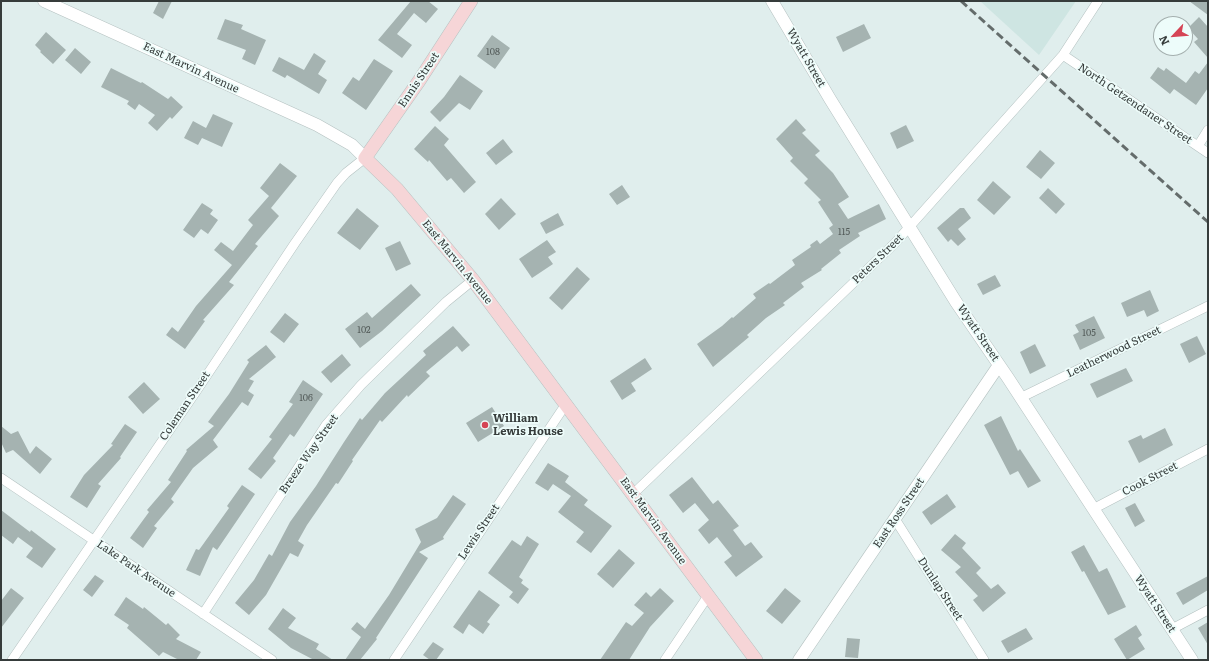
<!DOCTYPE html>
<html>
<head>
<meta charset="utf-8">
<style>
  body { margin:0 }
  #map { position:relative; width:1209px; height:661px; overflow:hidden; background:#e0eeed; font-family:Literata,serif }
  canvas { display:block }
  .frame { position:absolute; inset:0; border:2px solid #363c3b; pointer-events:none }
  .north { position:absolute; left:1153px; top:16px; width:40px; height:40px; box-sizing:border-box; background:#edfcfa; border:1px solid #a4afae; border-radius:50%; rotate:244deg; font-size:11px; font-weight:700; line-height:16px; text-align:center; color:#363c3b }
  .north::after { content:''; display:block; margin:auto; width:14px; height:18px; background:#d54455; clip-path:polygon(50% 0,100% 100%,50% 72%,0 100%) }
</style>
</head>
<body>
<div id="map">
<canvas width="1209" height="661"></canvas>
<div class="frame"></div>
<div class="north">N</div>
</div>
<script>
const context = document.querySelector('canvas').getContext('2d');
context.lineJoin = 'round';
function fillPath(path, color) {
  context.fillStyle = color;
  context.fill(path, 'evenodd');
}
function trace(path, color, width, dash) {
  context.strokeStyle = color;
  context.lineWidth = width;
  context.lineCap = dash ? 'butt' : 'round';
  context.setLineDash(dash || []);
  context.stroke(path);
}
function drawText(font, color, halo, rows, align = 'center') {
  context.font = font + ' Literata,serif';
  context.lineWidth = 3.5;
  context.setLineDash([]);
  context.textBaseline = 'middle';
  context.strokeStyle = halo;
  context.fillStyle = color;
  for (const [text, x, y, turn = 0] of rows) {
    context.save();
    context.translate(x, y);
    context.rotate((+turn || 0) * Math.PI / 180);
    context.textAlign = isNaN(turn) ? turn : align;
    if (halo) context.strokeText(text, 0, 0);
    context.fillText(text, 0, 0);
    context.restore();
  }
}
fillPath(new Path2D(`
  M980,1H1076L1039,55Z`), '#cee5e2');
fillPath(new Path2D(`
  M159,1H172L163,19L153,13Z
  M411,1H428L438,9L426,23L414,13L397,34L412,45L402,58L378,40Z
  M1189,1H1208V15Z
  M1199,17L1208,27V58L1194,42L1198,39L1188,28Z
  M225,19L243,25L241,29L266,40L255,65L242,59L246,50L217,39Z
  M864,24L871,38L843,52L836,37Z
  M46,32L66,50L53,64L40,52L41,51L35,45Z
  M492,35L510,48L495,69L477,56Z
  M75,48L91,62L81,74L65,60Z
  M314,53L326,61L318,74L327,80L319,94L287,75L285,78L272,71L279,57L304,70Z
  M374,59L393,71L366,110L342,93L353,77L359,81Z
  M1208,62V88L1196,105L1174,89L1170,94L1150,78L1158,67L1164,71L1166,68L1186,83L1195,71L1199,74Z
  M111,68L141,83L142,82L168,99L171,96L183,107L172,119L170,117L157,131L148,123L155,115L139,104L135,110L127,104L129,101L101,87Z
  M460,75L483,91L470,110L459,103L440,122L430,112L444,97Z
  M213,114L233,123L222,147L202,138L198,145L184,138L193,121L206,128Z
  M796,119L806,130L802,133L820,151L815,155L833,173L849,197L838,204L848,219L879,204L886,219L858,233L860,236L839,250L841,253L821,269L822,270L801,283L804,287L783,303L785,305L766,318L747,335L749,337L713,367L697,344L722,326L732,317L733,318L756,298L753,294L769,283L770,284L795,265L792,260L811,247L810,245L817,240L820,244L833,234L829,228L833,225L818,202L821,200L804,183L808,179L790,161L793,158L776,139Z
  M906,125L914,141L897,149L890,133Z
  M435,126L449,139L444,145L476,182L464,193L451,178L447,181L429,160L428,162L414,149Z
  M503,139L513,152L496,165L486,153Z
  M1040,150L1055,163L1041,179L1026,167Z
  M280,163L297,176L271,208L279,216L255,244L258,246L229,282L234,285L203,320L205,321L185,349L166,335L172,327L178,332L196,306L232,265L214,250L221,242L233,251L253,225L248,220L269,196L260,188Z
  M993,181L1011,197L994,215L977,200Z
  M622,185L630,197L617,205L609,194Z
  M1048,188L1065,204L1056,214L1039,198Z
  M501,198L516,214L499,230L485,214Z
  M202,203L213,210L210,214L218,220L208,234L201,229L194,238L183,230Z
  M357,208L379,226L360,250L337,233Z
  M960,208H964L971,218L958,229L966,239L958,246L951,239L948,242L937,228Z
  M558,213L564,225L546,234L540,223Z
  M547,240L556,252L548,257L553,264L532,278L519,259Z
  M400,241L411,264L396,271L385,248Z
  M577,267L590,279L562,310L549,298Z
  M995,275L1001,286L983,295L977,284Z
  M411,284L421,295L382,331L360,348L345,329L367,312L372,318Z
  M1150,290L1159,311L1147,317L1144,310L1127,317L1121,303Z
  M285,313L299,324L284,343L270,332Z
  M1094,316L1105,338L1080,350L1073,335L1079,332L1075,325Z
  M453,326L470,345L462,352L457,346L426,372L430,376L408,397L407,395L382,422L380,420L352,460L353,461L338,484L336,483L307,525L298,541L304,545L298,557L290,553L266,595L249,615L235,603L254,580L269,554L272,556L290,522L316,486L344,442L360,418L362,420L385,393L426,355L423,351Z
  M1197,336L1206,354L1189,363L1180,344Z
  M1035,344L1046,366L1030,374L1020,352Z
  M266,345L276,357L249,379L254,381L248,391L254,395L248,406L242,402L213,440L218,447L193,468L171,499L174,502L154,526L157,528L143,548L130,538L149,512L147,510L171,482L168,480L187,451L186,450L214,426L208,422L229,394L249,362L247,360Z
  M342,354L351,365L331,383L321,372Z
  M645,358L652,369L631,383L636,391L622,400L610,381Z
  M1126,368L1133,381L1097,398L1090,384Z
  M303,380L323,394L294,437L290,434L273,458L276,461L261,479L248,469L272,439L269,437L293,404L289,402Z
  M144,382L160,399L143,414L128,397Z
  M492,407L504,426L478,442L466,423Z
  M1001,416L1018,451L1020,449L1041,481L1028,488L1018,471L1010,475L984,425Z
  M125,424L137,432L120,457L121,458L98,484L101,486L87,508L70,497L84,475L113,445L111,444Z
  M1,426L11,434L18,431L30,454L36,446L52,459L40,474L13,450L6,453L1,442Z
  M1165,428L1173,445L1139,463L1128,441L1141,435L1143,439Z
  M548,463L569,476L565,482L588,500L584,505L612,526L591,553L576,542L584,532L558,512L571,496L553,484L548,491L535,483Z
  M692,477L713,504L718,500L739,526L733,530L745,546L751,542L763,557L736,577L724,562L732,556L717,537L709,544L698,530L709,520L695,503L683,513L669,495Z
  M242,485L255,494L217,550L213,547L200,576L186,570L196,549L199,550L229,508L227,506Z
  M947,494L956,507L931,525L922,512Z
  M453,495L466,504L443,537L444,539L419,552L428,558L376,638L377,639L360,660H345L361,637L351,629L357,622L365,629L389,595L421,542L415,529L437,518Z
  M1135,503L1145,521L1135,527L1125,508Z
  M1,510L30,532L31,530L56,549L42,568L26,557L33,548L18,537L13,544L1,535Z
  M955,534L966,543L962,548L981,568L976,573L991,589L998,584L1006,593L983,612L973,600L978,596L955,572L961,567L941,550Z
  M527,536L539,544L519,577L523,580L521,583L529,589L518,604L509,597L513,592L488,573L512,540L521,546Z
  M1084,545L1099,572L1107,568L1126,607L1108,615L1084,571L1082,572L1071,552Z
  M619,549L635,563L613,588L597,574Z
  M95,575L104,581L92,597L83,590Z
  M1208,576V590L1183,605L1176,593Z
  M11,588L24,598L1,628V601Z
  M660,588L674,601L650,627L629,660H600L626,622L632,626L644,613L634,605L646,592L651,597Z
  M785,588L801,601L782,624L766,611Z
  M479,590L500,605L487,622L490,624L483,634L469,624L463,634L453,627Z
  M126,597L143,609L144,607L166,625L168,623L180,635L176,639L201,652L196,660H179L163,652L159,656L127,628L129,625L114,615Z
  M283,608L296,618L288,628L319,644L316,649L333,660H314L291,648L268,629Z
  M1208,622V645L1198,628Z
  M1136,625L1142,635L1138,638L1145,649L1127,660L1114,639Z
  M1026,628L1033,639L1008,653L1001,641Z
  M847,638L860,639L858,658L845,657Z
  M433,642L444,649L436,660H430L423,655Z`), '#a5b3b1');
const minor = new Path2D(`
  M1063,55L1208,153
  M1198,146L1208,130
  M1020,398L1208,306
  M1,478L272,660
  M633,494L895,243L1063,55L1098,1
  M1093,509L1208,449
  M895,519L984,660
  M203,614L326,425L361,385L446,302L473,280
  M1172,629L1208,610
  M12,660L195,393L295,243L337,183L346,173L365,158
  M394,660L566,404
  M665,660L708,596`);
const tertiary = new Path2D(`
  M44,1L317,125L352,145L365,158
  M772,1L830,99L956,302L1008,378L1192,660
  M799,660L999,365`);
const secondary = new Path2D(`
  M471,1L419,81L365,158L397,189L473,280L756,660`);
trace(minor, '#b4c1c0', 10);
trace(tertiary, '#b4c1c0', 13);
trace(secondary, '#b4c1c0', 14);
trace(minor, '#fff', 9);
trace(tertiary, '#fff', 12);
trace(secondary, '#f6d5d7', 13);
trace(new Path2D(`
  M961,1L1208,222`), '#646c6b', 3, [8, 4]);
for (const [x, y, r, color] of [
  [485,425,4,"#d54455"]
]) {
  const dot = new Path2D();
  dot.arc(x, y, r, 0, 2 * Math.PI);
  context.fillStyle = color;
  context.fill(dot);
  trace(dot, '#edfcfa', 1.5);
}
drawText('9px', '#525a58', null, [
  ["108",493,52],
  ["115",844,232],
  ["102",364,330],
  ["105",1089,333],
  ["106",306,398]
]);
drawText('11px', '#363c3b', '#edfcfa', [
  ["Wyatt Street",806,58,60],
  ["East Marvin Avenue",191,68,25],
  ["Ennis Street",419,80,-56],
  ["North Getzendaner Street",1135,104,34],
  ["Peters Street",878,259,-44],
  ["East Marvin Avenue",457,262,51],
  ["Wyatt Street",978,333,56],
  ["Leatherwood Street",1114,352,-26],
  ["Coleman Street",185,406,-56],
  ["Breeze Way Street",309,454,-55],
  ["Cook Street",1150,479,-27],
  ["East Ross Street",899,513,-56],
  ["East Marvin Avenue",653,521,54],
  ["Lewis Street",479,532,-56],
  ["Lake Park Avenue",136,569,34],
  ["Dunlap Street",940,589,57],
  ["Wyatt Street",1155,604,57]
]);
drawText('bold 11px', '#363c3b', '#edfcfa', [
  ["William",493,419],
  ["Lewis House",493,432]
], 'left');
</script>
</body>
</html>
